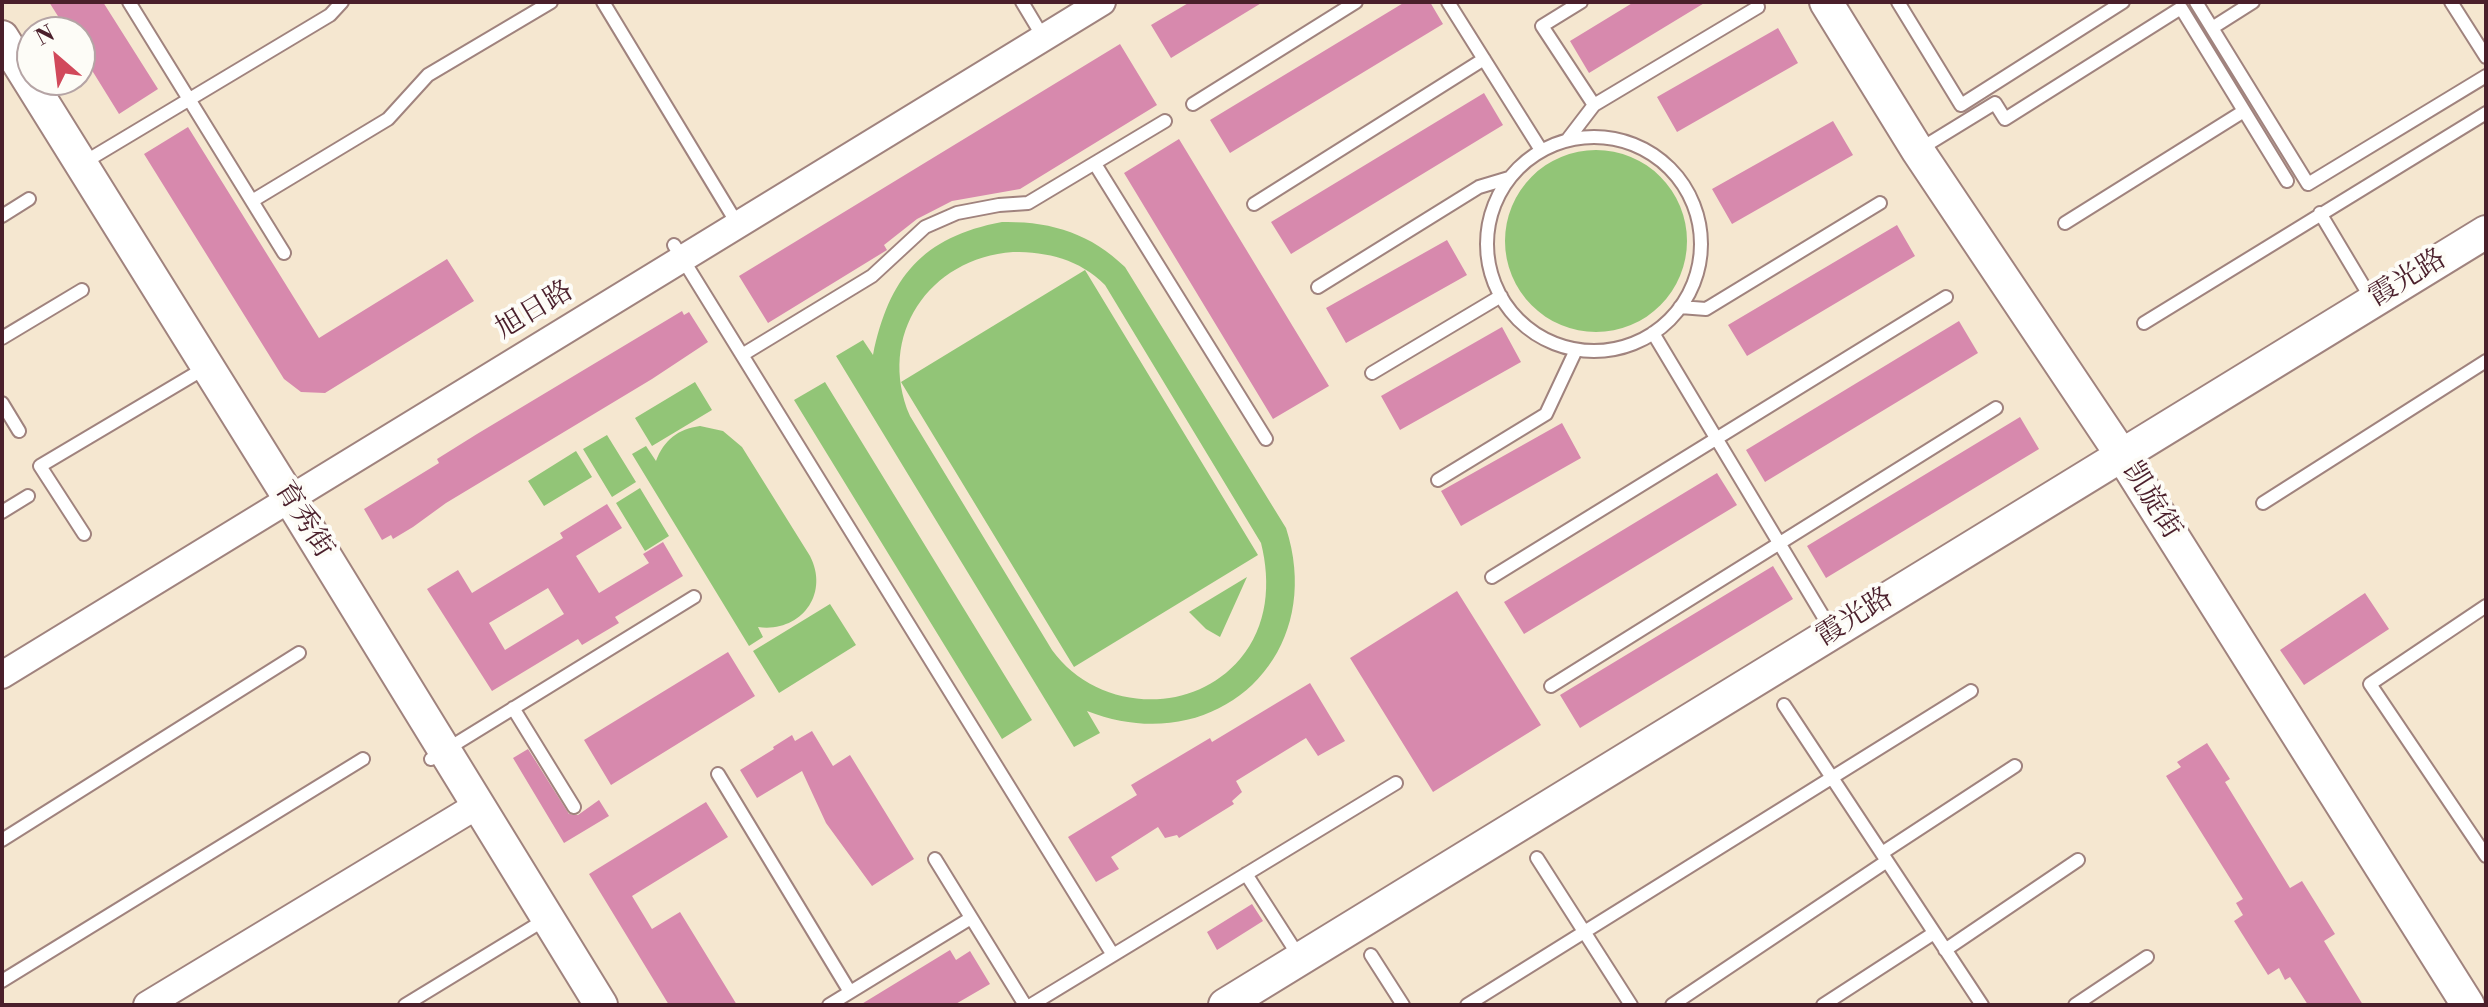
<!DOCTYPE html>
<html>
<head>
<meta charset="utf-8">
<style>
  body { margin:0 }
  #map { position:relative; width:2488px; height:1007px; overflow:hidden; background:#f5e7d0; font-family:"Libre Bodoni",serif }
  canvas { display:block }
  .frame { position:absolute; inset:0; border:4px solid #4a1f2b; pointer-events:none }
  .north { position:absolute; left:16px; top:16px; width:80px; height:80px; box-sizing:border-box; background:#fdfcf7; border:2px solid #b5a4a5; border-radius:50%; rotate:332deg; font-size:22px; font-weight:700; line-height:32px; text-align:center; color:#4a1f2b }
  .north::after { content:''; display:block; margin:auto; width:28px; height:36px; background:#d1495b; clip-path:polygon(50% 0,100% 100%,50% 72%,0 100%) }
</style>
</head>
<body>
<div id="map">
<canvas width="2488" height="1007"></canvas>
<div class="frame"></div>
<div class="north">N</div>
</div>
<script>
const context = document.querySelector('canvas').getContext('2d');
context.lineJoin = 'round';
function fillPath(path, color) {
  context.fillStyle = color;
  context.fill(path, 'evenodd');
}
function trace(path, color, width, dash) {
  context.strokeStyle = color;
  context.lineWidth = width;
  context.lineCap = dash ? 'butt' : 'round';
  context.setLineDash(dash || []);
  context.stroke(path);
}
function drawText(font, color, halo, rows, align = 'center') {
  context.font = font + ' "Libre Bodoni","Noto Serif SC",serif';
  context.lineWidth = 8;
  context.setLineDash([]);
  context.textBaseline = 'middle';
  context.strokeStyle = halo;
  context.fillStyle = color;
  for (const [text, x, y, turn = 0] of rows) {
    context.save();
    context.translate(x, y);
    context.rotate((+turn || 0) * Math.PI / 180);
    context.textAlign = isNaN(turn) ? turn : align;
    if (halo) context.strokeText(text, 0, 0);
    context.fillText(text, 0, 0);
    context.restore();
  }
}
fillPath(new Path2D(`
  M1505 241a91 91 0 1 1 182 0a91 91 0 1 1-182 0Z
  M1002,222C1050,221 1090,233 1125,267L1286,528C1328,658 1214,761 1087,711L1100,733L1074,747L836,356L863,340L873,355C889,278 922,237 1002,222ZM1013,252C1048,252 1079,259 1105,285L1261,543C1271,583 1268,626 1240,659C1190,718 1095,710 1052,650L910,416C876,336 929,258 1013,252Z
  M1085,270L1258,555L1074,667L901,382Z
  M695,382L712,410L652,446L635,418Z
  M825,382L1032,720L1002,739L794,400Z
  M700,426L723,431L742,447L810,556C830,595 800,633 758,627L763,637L749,646L632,454L646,446L656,461C664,440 678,429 700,426Z
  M607,435L636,482L612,497L583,449Z
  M576,451L592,477L544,506L528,481Z
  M640,488L669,536L645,551L616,503Z
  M1247,577L1220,637L1206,629L1189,612Z
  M830,604L856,645L779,693L753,651Z`), '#92c577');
fillPath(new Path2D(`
  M49,2H103L158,89L119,114L80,51V32H68Z
  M1190,2H1263L1171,58L1151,25Z
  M1405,2H1430L1443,24L1230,153L1210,120Z
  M1634,2H1706L1589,73L1570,41Z
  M1778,28L1798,63L1677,132L1657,97Z
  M1120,44L1157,105L1020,189L952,201L917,219L884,245L887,250L768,323L739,276Z
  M1484,93L1503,125L1291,254L1271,222Z
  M1833,121L1853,155L1732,224L1712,189Z
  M188,127L319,338L447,259L474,301L325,393L301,392L284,379L144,154Z
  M1179,139L1329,386L1273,419L1124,173Z
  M1897,225L1915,256L1747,356L1728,325Z
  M1447,240L1467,275L1346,343L1326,308Z
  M682,311L684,315L689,312L708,342L652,379L446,503L413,527L393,539L391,535L382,540L364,509L439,463L437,459L477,434Z
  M1959,321L1978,353L1765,482L1746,450Z
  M1502,327L1521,362L1400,430L1381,396Z
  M2020,417L2039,449L1826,578L1807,546Z
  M1562,423L1581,458L1461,526L1441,491Z
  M1717,473L1737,505L1524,634L1504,602Z
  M607,504L622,528L576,556L599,593L649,563L643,554L663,542L683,576L615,617L619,623L582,645L578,639L492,691L427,589L458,570L472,593L563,538L560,533ZM548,588L564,614L505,650L489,623Z
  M1773,566L1793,599L1580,728L1560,695Z
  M1457,591L1541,725L1433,792L1350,658Z
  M2365,593L2389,629L2304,685L2280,650Z
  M728,652L755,696L611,785L584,740Z
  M1310,683L1345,741L1318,756L1306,738L1236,781L1242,792L1232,801L1234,804L1179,838L1177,835L1165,838L1158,827L1111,857L1119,869L1096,882L1068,837L1137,795L1131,785L1210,738L1212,742Z
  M812,731L833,766L850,755L914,859L872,886L826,823L802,771L757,798L740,770L774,749L773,747L792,735L795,741Z
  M2207,743L2230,779L2225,782L2290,888L2302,881L2335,934L2324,941L2363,1005H2308L2290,977L2285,980L2279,968L2268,975L2234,921L2243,915L2236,903L2243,899L2166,776L2181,767L2177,762Z
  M528,749L569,814L578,815L599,800L609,816L564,843L513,758Z
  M706,802L728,837L632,896L652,929L680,912L737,1005H669L589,874Z
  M1252,904L1263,921L1217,950L1207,932Z
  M950,950L956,960L970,951L990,984L954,1005H860Z`), '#d789ad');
const service = new Path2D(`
  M129,2L284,253
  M603,2L738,225
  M1022,2L1043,37
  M1448,2L1541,150
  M1581,2L1542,26L1594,105
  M1898,2L1961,105L2123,2
  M2196,2L2308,184L2486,76
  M2451,2L2486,57
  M2212,28L2253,2
  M1193,104L1356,2
  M1487 244a107 107 0 1 1 214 0a107 107 0 1 1-214 0Z
  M1568,139L1594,105L1758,7
  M1920,149L1995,103L2005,119L2181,8L2287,181
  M83,163L330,15L342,2
  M1095,164L1266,439
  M252,201L388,119L428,75L551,2
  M1254,204L1484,59
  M2320,213L2372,300
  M2,216L29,199
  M2065,223L2244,111
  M674,245L1113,955
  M1318,287L1479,187L1509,178
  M1680,307L1706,309L1880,203
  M2144,323L2486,113
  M1653,333L1832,631
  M2,338L82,290
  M742,355L872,276L925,227L957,213L999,205L1028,203L1165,121
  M1372,373L1501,296
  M2,403L19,431
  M1438,480L1546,414L1576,350
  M2263,503L2486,361
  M2,512L28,496
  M84,534L40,466L205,368
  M1492,577L1946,297
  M2486,606L2370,684L2486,856
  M1551,686L1996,408
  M1784,705L1982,1005
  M513,708L574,807
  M431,759L694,597
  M718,774L850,992
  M2,840L299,653
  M1882,853L2015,766
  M1537,858L1631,1005
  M935,859L1025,1005
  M1246,874L1300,958
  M1945,950L2078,860
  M1371,955L1403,1005
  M2,981L363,759
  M405,1005L546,919
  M829,1005L971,918
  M1031,1005L1396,783
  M1467,1005L1971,691
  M1672,1005L1887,861
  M1823,1005L1934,933
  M2075,1005L2147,957`);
const minor = new Path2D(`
  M2,675L1102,2
  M147,1005L478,805`);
const tertiary = new Path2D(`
  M1826,2L1918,151L2121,454L2468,1005
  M2,37L290,499L601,1005
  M1225,1005L2486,232`);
trace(service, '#a0837e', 16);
trace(minor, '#a0837e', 30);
trace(tertiary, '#a0837e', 36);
trace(service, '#fff', 12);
trace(minor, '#fff', 26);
trace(tertiary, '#fff', 32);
drawText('28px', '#4a1f2b', '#fdfcf7', [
  ["霞光路",2408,279,-31],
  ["旭日路",535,311,-31],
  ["凯旋街",2151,501,58],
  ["育秀街",303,520,58],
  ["霞光路",1855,618,-32]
]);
</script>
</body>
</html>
